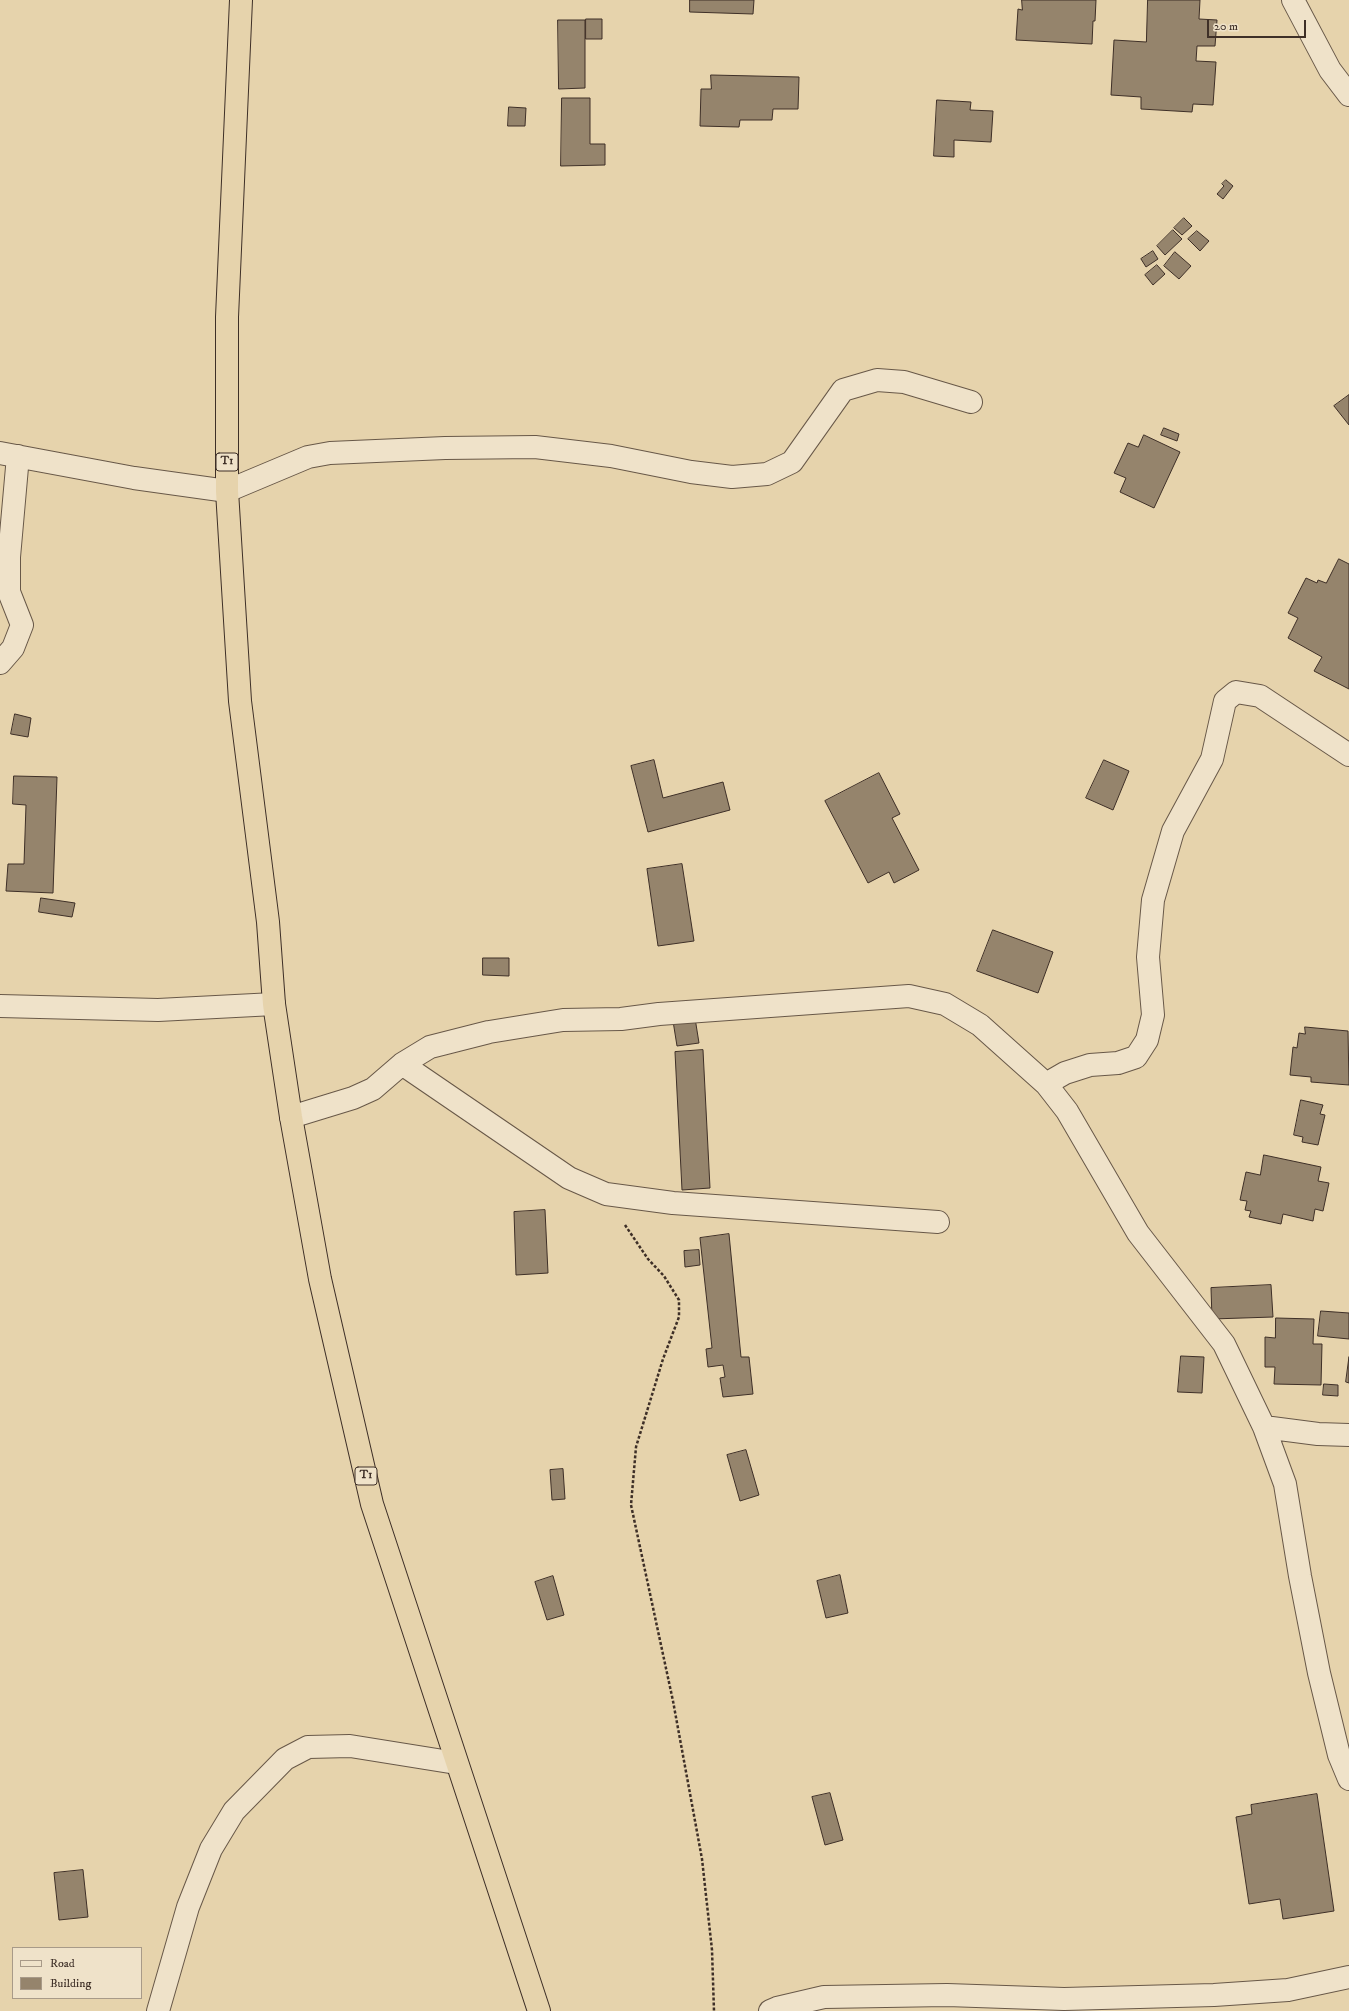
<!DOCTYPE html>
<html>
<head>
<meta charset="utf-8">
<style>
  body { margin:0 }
  #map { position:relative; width:1349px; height:2011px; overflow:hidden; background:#e6d3ac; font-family:"IM FELL DW Pica",serif }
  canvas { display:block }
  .legend { position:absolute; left:12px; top:1947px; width:130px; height:52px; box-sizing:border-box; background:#efe2c9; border:1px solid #a89a88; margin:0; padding:5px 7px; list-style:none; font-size:12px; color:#3e2f27 }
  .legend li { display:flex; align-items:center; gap:8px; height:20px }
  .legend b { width:20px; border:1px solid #a89a88 }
  .scale { position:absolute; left:1207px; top:20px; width:99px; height:18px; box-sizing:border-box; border:2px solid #3e2f27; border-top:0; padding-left:5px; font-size:12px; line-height:14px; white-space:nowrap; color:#3e2f27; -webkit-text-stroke:3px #efe2c9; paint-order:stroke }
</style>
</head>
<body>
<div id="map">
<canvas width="1349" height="2011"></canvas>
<ul class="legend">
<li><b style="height:5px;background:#efe2c9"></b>Road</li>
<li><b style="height:11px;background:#95846c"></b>Building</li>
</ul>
<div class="scale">20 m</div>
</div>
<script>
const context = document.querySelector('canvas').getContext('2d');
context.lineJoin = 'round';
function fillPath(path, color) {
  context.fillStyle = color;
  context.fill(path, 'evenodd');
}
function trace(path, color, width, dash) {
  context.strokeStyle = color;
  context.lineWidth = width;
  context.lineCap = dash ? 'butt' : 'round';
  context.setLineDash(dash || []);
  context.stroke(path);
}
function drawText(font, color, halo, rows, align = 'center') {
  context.font = font + ' "IM FELL DW Pica",serif';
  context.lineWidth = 4;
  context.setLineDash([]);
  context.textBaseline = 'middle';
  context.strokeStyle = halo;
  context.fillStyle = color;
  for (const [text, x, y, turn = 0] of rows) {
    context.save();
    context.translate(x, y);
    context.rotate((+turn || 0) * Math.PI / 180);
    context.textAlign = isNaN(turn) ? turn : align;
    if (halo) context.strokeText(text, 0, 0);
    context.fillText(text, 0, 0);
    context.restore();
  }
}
const building = new Path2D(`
  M690,0H754L753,14L690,12Z
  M1022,0H1096L1095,21H1093L1092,44L1016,40L1018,9L1022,10Z
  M1148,0H1200L1199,19L1217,20L1215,46H1197L1196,61L1216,62L1213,105L1193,104L1192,112L1141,109V97L1111,95L1114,40L1146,42Z
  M586,19H602V39H586Z
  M558,20H585V88L559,89Z
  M711,75L799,77L798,109H773L772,120H740L739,127L700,126L701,89H711Z
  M562,98H590V144H605V165L561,166Z
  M937,100L971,102L970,110L993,111L991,142L954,140V157L934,156Z
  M509,107L526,108L525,126H508Z
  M1226,180L1233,186L1223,199L1217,194L1224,186L1222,184Z
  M1184,218L1192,226L1182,235L1174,228Z
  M1173,230L1182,239L1165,255L1157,246Z
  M1197,231L1209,241L1200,251L1188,239Z
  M1153,251L1158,259L1146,267L1141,259Z
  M1175,252L1191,266L1179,279L1164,266Z
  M1157,265L1165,274L1153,285L1145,275Z
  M1349,395V425L1334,406Z
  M1164,428L1179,434L1177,441L1161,435Z
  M1144,435L1180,452L1154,508L1120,492L1126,478L1114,473L1128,443L1138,447Z
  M1339,559L1349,564V689L1314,671L1322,657L1288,638L1298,618L1288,613L1306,578L1317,583L1318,580L1326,583Z
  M15,714L31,718L28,737L11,734Z
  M654,760L663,798L723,782L730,810L648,832L631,766Z
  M1104,760L1129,771L1113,810L1086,798Z
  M879,773L900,814L892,818L919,870L894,883L889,872L868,883L825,801Z
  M14,776L57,777L53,893L6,891L8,864H24L26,805L13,804Z
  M682,864L694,941L658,946L647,869Z
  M41,898L75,903L72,917L39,912Z
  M993,930L1053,952L1038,993L977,971Z
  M483,958H509V976L483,975Z
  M695,1018L699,1043L677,1046L673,1021Z
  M1305,1027L1348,1031L1349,1085L1311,1082V1077L1290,1075L1293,1047L1297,1048L1299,1033L1305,1034Z
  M703,1050L710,1188L682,1190L675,1052Z
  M1301,1100L1323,1105L1320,1114L1325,1115L1318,1145L1302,1142L1303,1137L1294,1135Z
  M1264,1155L1321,1167L1318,1181L1329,1183L1323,1211L1315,1209L1313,1221L1283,1214L1281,1224L1249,1217L1251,1211L1245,1210L1247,1201L1240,1200L1246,1172L1260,1175Z
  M545,1210L548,1273L516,1275L514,1212Z
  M729,1234L741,1357H749L753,1394L723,1397L720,1378L725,1377L723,1365L708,1367L706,1349L712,1348L700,1238Z
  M699,1250L700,1265L685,1267L684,1251Z
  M1271,1285L1273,1317L1212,1319L1211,1288Z
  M1321,1311L1349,1313V1339L1318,1336Z
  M1276,1318L1314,1319L1313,1344H1322L1321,1385L1274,1384L1275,1367H1265V1337L1275,1338Z
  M1181,1356L1204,1357L1202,1393L1178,1392Z
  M1349,1357V1383L1346,1382Z
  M1324,1384L1338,1385V1396L1323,1395Z
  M746,1450L759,1495L740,1501L727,1455Z
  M563,1469L565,1499L552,1500L550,1470Z
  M840,1575L848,1613L826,1618L817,1581Z
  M553,1576L564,1615L547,1620L535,1582Z
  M830,1793L843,1840L825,1845L812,1797Z
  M1317,1794L1334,1911L1283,1919L1280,1899L1249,1904L1236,1817L1252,1814L1251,1805Z
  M83,1870L88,1917L59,1920L54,1873Z`);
fillPath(building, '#95846c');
trace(building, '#3e2f27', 1);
const minor = new Path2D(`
  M1293,0L1330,70L1349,95
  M0,453L134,478L227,491L308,457L330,453L445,448L535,447L611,456L691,472L732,477L767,474L792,462L843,390L877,380L904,382L971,402
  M0,663L13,648L22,625L9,592V557L18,456
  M0,1006L158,1010L274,1004
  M402,1064L569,1178L606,1194L673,1203L938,1222
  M1046,1084L1065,1073L1090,1065L1118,1063L1136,1057L1147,1040L1153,1015L1148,957L1153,900L1173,831L1212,759L1225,701L1236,692L1260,696L1349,755
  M291,1117L353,1098L373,1089L402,1064L430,1047L489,1032L563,1020L621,1019L659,1014L909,996L945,1004L980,1025L1046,1084L1067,1111L1138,1233L1224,1344L1264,1427L1285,1484L1300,1576L1319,1673L1339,1755L1349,1779
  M1264,1427L1318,1434L1349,1435
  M158,2011L188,1907L211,1849L234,1811L285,1759L308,1747L350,1746L456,1763
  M770,2011L777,2008L824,1997L947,1995L1064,1999L1214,1995L1288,1990L1349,1977`);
const highway = new Path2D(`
  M241,0L227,317V491L240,701L268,922L274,1004L291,1117L320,1279L372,1504L539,2011`);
trace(minor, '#685848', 24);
trace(highway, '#3e2f27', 24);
trace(new Path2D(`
  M625,1225L648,1259L664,1276L679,1300V1317L663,1359L636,1447L631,1505L673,1701L702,1859L712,1950L714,2011`), '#3e2f27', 2.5, [3, 2]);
trace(minor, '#efe2c9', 22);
trace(highway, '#e6d3ac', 22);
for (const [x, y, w] of [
  [227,462,22],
  [366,1476,22]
]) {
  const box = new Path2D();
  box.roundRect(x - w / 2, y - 9, w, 18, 3);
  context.fillStyle = '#efe2c9';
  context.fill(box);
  trace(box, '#3e2f27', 1);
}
drawText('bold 11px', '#3e2f27', null, [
  ["T1",227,462],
  ["T1",366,1476]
]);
</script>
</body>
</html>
